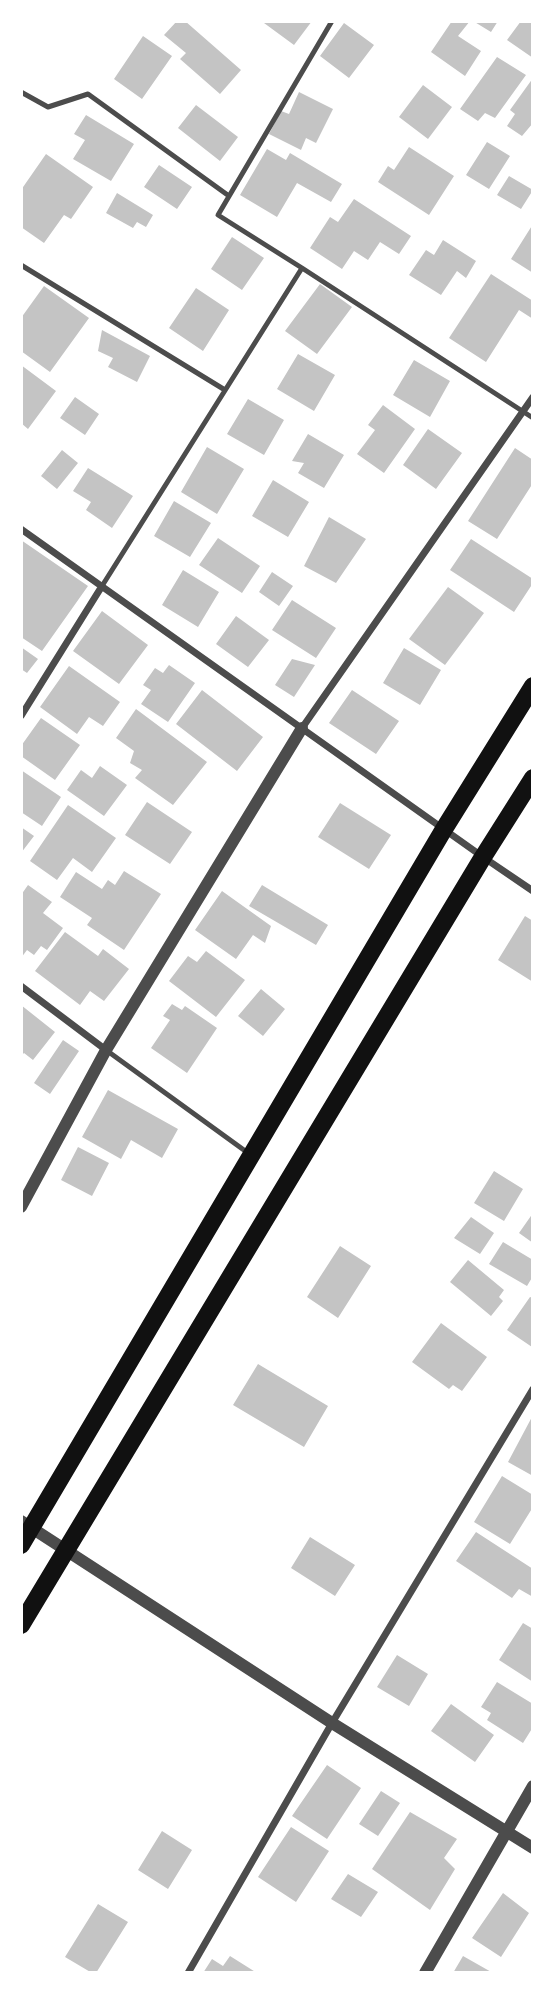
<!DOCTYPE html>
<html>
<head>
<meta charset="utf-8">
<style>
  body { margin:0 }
  #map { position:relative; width:554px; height:1994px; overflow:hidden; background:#fff; font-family:"Archivo Narrow",sans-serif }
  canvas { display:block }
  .frame { position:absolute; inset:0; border:23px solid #fff; pointer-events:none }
</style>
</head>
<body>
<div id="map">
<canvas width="554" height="1994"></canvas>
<div class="frame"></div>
</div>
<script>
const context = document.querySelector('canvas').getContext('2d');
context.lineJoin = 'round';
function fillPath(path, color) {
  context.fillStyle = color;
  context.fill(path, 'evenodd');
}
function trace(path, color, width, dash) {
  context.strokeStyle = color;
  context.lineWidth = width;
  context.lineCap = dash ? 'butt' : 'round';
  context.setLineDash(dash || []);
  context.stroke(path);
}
fillPath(new Path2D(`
  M177,21H185L241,70L220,94L180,59L186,53L164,35Z
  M266,21H312L294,45L264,23Z
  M452,21H470L458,36L481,51L465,76L431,52Z
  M473,21H498L491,32Z
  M521,21H533V58L507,40Z
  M344,23L374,45L349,78L320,56Z
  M143,36L172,56L142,99L114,79Z
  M497,57L526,75L495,118L485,113L478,121L460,109Z
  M533,78V123L522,136L507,126L515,114L510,110Z
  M423,85L452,107L428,139L399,117Z
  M299,92L333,109L316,143L306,138L301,150L269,134L281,111L289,114Z
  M196,105L238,137L220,161L178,128Z
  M86,115L134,144L111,181L73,159L85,140L74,134Z
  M487,142L510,156L489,189L466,175Z
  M409,147L454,176L429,215L378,182L388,166L394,170Z
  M267,149L286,160L290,153L342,184L331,202L297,183L277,217L240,195Z
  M46,154L93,187L71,219L64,215L44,243L21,227V190Z
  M159,165L192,187L177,209L144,187Z
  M509,176L533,190L521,209L497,195Z
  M117,193L153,215L146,227L137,222L133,228L106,213Z
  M354,199L411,236L399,254L380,242L368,260L354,251L342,269L310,248L330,217L338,222Z
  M533,224V273L511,259Z
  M232,237L264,258L242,290L211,269Z
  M443,240L476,261L466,278L457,271L441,295L409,275L426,250L434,255Z
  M491,274L533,301V319L519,310L486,362L449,338Z
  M320,284L352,307L317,354L285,331Z
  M44,286L89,318L50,372L21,351V318Z
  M196,288L229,310L203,351L169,328Z
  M102,330L150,356L137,382L108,367L113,358L98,351Z
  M298,354L335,375L314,411L277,389Z
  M414,360L450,381L430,417L393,395Z
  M21,365L56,391L28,429L21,423Z
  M75,397L99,414L85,435L60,418Z
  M248,399L284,420L264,455L227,434Z
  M383,405L415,429L384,473L357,454L375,430L368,425Z
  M428,429L462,453L436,489L403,465Z
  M308,434L344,455L324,488L298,473L304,463L292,461Z
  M207,447L244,469L217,514L181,492Z
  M515,448L533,460V483L497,539L468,521Z
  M62,450L78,463L57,489L41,476Z
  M88,468L133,496L112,528L86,510L91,502L73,491Z
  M273,480L309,502L288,537L252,516Z
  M174,501L211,523L190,557L154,536Z
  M329,517L366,539L336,583L304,566Z
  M218,538L260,566L242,593L199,565Z
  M471,539L533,579V583L514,612L450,570Z
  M21,540L88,586L42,651L21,637Z
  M183,570L219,592L198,627L162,605Z
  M272,572L293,586L279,606L259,592Z
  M448,587L484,613L445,665L409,639Z
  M292,600L336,628L316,658L272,630Z
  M102,611L148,645L119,684L73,651Z
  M236,616L269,640L248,667L216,644Z
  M21,647L38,659L27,673L21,669Z
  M404,648L441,670L420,705L383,683Z
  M292,659L315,665L294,697L275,685Z
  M169,665L195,683L168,722L141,704L151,690L143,685L155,668L163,673Z
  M69,666L120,702L103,726L89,717L77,734L40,707Z
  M202,690L263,737L237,771L176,724Z
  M352,690L399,721L376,754L329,723Z
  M136,709L207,762L173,805L135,778L142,770L130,763L134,751L116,738Z
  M41,718L80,745L55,780L21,756V746Z
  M100,766L127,785L104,816L67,790L81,770L92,778Z
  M21,770L61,797L42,826L21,812Z
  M147,802L192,832L170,864L125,835Z
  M340,803L391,835L369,869L318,837Z
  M68,805L116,838L92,872L73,858L57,880L30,861Z
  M21,827L34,836L21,853Z
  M124,871L161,894L124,950L87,925L92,918L60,897L76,872L102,889L108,880L115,885Z
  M28,885L52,902L43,913L63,928L47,950L41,946L34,955L27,950L21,958V895Z
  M262,885L328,925L316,945L249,906Z
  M222,891L271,926L265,943L253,935L236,959L195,930Z
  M525,916L533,921V982L498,960Z
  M65,932L98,956L103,949L129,969L104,1001L90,991L80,1005L35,971Z
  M206,951L245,980L216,1017L169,981L188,956L197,962Z
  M261,989L285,1009L263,1036L238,1016Z
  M172,1004L182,1010L185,1006L217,1028L187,1073L151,1048L170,1020L163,1016Z
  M21,1005L55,1032L33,1060L24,1053L21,1056Z
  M63,1040L79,1051L50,1094L34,1083Z
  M108,1090L178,1129L162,1158L131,1140L121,1159L82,1137Z
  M78,1147L109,1163L92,1196L61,1180Z
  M494,1171L523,1189L504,1221L474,1203Z
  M533,1213V1243L519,1233Z
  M471,1217L494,1233L480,1254L454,1238Z
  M503,1242L533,1260V1276L527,1286L489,1264Z
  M340,1246L371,1266L338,1318L307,1297Z
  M468,1260L504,1290L499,1297L503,1301L491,1316L450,1282Z
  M530,1297L533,1298L532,1347L507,1330Z
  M441,1323L487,1357L462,1391L453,1385L449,1389L412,1362Z
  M258,1364L328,1406L304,1447L233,1405Z
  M533,1415V1476L508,1462Z
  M502,1476L533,1495V1507L510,1544L474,1522Z
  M476,1532L533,1569V1597L519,1589L512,1598L456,1561Z
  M310,1537L355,1565L335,1596L291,1568Z
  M523,1623L533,1629V1682L499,1660Z
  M397,1655L428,1674L409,1706L377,1687Z
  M497,1682L533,1704V1727L523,1743L487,1720L491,1713L481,1707Z
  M451,1704L494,1735L475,1762L431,1731Z
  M327,1765L361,1788L327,1839L292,1816Z
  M381,1791L400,1803L378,1836L359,1824Z
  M410,1812L457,1839L444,1858L455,1869L430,1910L372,1869Z
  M291,1827L329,1851L296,1902L258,1877Z
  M162,1831L192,1850L168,1889L138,1870Z
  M348,1874L378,1892L361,1917L331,1899Z
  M503,1893L529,1913L501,1957L472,1938Z
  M98,1904L128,1922L96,1973H92L65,1957Z
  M230,1956L257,1973H203L212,1959L223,1966Z
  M463,1956L493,1973H453Z`), '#c4c4c4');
trace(new Path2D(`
  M21,92L48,107L88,94L229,196
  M21,265L225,390
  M302,268L533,418
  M102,586L302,268L218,215L332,21
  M106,1050L248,1153`), '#4c4c4c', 5);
trace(new Path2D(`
  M21,529L483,857L533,891
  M21,716L102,586
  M302,728L533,397
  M21,986L106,1050
  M188,1973L332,1723L533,1389`), '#4c4c4c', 7);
trace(new Path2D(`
  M21,1207L106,1050L302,728
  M21,1521L332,1723L533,1848
  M425,1973L533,1786`), '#4c4c4c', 12);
trace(new Path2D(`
  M21,1545L444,829L533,686
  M21,1625L483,857L533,778`), '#111', 18);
</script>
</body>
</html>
